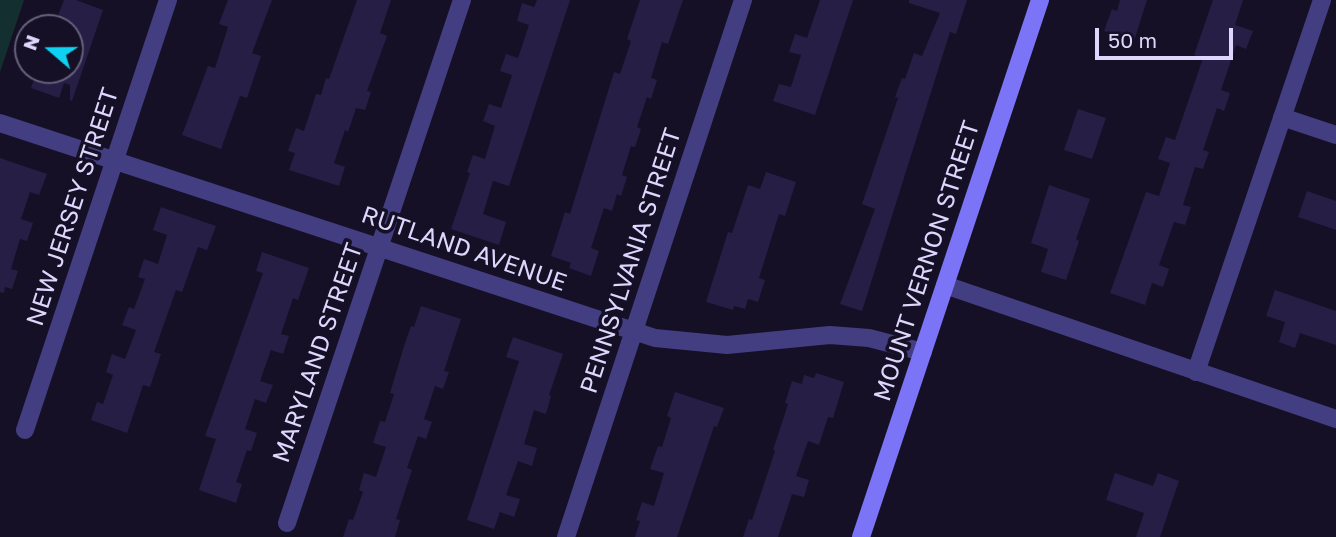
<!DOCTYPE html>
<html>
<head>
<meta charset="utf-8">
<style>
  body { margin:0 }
  #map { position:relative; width:1336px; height:537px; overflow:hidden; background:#151025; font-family:"Golos Text",sans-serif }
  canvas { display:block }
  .north { position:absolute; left:14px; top:14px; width:70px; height:70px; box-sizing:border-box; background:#151025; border:2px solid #65607b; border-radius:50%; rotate:290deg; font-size:19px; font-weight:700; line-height:28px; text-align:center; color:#ddd7fd }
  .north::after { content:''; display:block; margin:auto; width:24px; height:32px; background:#0ed2f1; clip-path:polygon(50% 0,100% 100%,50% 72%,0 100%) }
  .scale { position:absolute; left:1095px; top:28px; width:138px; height:32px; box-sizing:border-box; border:4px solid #ddd7fd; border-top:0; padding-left:9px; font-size:21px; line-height:24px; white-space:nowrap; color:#ddd7fd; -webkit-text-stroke:5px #151025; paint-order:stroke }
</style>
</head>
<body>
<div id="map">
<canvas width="1336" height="537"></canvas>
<div class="north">N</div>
<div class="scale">50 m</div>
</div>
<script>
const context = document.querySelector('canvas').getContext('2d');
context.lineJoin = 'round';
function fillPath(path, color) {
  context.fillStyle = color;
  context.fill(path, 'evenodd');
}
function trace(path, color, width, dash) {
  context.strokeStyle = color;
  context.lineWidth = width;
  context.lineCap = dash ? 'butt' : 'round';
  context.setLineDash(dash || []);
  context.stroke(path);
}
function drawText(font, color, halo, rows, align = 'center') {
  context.font = font + ' "Golos Text",sans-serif';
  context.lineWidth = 7;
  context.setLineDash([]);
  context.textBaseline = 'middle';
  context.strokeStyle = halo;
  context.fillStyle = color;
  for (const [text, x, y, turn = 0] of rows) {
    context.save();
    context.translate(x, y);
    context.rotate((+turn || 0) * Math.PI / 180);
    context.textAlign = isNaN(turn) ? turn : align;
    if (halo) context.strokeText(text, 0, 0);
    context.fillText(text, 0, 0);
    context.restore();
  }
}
fillPath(new Path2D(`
  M0,0H24L0,72Z`), '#142f2f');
fillPath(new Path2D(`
  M64,0H76L103,10L72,101L70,100V85L64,83L59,98L31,88L36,73L33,70H70V28H53Z
  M228,0H272L252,53L261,56L247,98L240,96L221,149L182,135L208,66L215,68L228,27L219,24Z
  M357,0H391L380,33L387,36L367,91L371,92L365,110L356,108L348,132L345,130L334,163L345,167L339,186L289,170L295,153L288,151L296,128L304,131L316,94L321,95L326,78L329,79Z
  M537,0H570L509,186L493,181L483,214L506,222L499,245L451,229L470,173L467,172L473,155L485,159L495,126L483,121L489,104L501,108L512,75L500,71L506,54L518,58L529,25L517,21L522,3L534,7Z
  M640,0H683L668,44L662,42L651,78L657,80L651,99L647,97L637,127L641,129L635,147L631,146L622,175L627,177L621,196L617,194L612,211L604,208L591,248L599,251L591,276L569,268L571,263L551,256L565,212L570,214L614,72L620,74L631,41L627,39Z
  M820,0H853L815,115L773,101L779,84L791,87L801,55L789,52L795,34L807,38Z
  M909,0H967L956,34L950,32L862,311L840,304L875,209L862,204L898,98L895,97L902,78L905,79L914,53L922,56L940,13L909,3Z
  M1120,0H1147L1134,41L1104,31L1112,9L1117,11Z
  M1213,0H1243L1235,25L1253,31L1246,49L1236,45L1221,90L1230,93L1224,111L1217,108L1203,150L1209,152L1203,169L1195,167L1183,205L1191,207L1185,225L1174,222L1159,265L1169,269L1163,287L1152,283L1145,305L1110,293L1146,192L1159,196L1170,163L1158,159L1166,137L1175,140L1203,58L1194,55Z
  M1078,109L1106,118L1092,159L1064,150Z
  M0,158L47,174L39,195L30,192L21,219L33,223L27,241L20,239L11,269L18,271L12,289L5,287L4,293L0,292Z
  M766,172L796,182L785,216L779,214L759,278L765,280L758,302L748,299L745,309L734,306L733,310L706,302L728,232L732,233L748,185L760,189Z
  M1049,185L1090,199L1076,239L1079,241L1066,280L1041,272L1048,249L1031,243Z
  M1307,191L1336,201V230L1298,217Z
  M161,207L216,226L207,250L198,247L182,292L176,290L154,352L161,354L150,387L143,385L127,433L91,420L97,402L103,404L113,375L106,372L112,354L125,359L136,330L122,325L129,307L134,309L145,279L138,277L144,259L158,264L167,235L153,230Z
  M262,252L309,268L298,300L293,298L281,334L289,336L283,354L271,350L260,381L273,385L266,403L255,399L245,429L257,433L251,451L247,450L236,482L242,484L236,503L199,490L216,439L205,436L263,273L256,271Z
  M1275,290L1336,311V345L1300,333L1295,348L1279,342L1285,322L1266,316Z
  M421,306L461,319L444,371L449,372L443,389L435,386L424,419L432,422L426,439L418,436L407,468L412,470L396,519L400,520L395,537H343L349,519L353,520L363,492L359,490L364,473L376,477L386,447L373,443L380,421L385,422L394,394L390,393L404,346L411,326L414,327Z
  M513,337L563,354L549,395L551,396L546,414L534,410L524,444L537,448L532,466L518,461L506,495L520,499L514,517L500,512L494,529L467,520L519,361L506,357Z
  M816,373L844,382L833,418L828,417L819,445L808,441L796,476L809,480L804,497L792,494L778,537H743L749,519L752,520L775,451L773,450L788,404L785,403L792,381L802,384L804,375L814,378Z
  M675,392L724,408L717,427L714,426L677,537H635L640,521L636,520L642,502L654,506L664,473L650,469L658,446L662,447L671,418L667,416Z
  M1115,473L1153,486L1158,473L1179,481L1160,537H1136L1144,513L1106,500Z`), '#271e45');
trace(new Path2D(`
  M1282,117L1336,135
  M0,123L655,338L727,345L830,335L869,338L923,352
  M945,285L1336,419
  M1196,372L1322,0
  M25,430L168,0
  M287,523L462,0
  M566,537L743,0`), '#433e81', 18);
trace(new Path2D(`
  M861,537L1040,0`), '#7c74f7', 18);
drawText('24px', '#ddd7fd', '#151025', [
  ["NEW JERSEY STREET",73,207,-72],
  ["RUTLAND AVENUE",464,249,19],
  ["PENNSYLVANIA STREET",631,261,-72],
  ["MOUNT VERNON STREET",927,261,-72],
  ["MARYLAND STREET",318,353,-71]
]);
</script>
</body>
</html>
